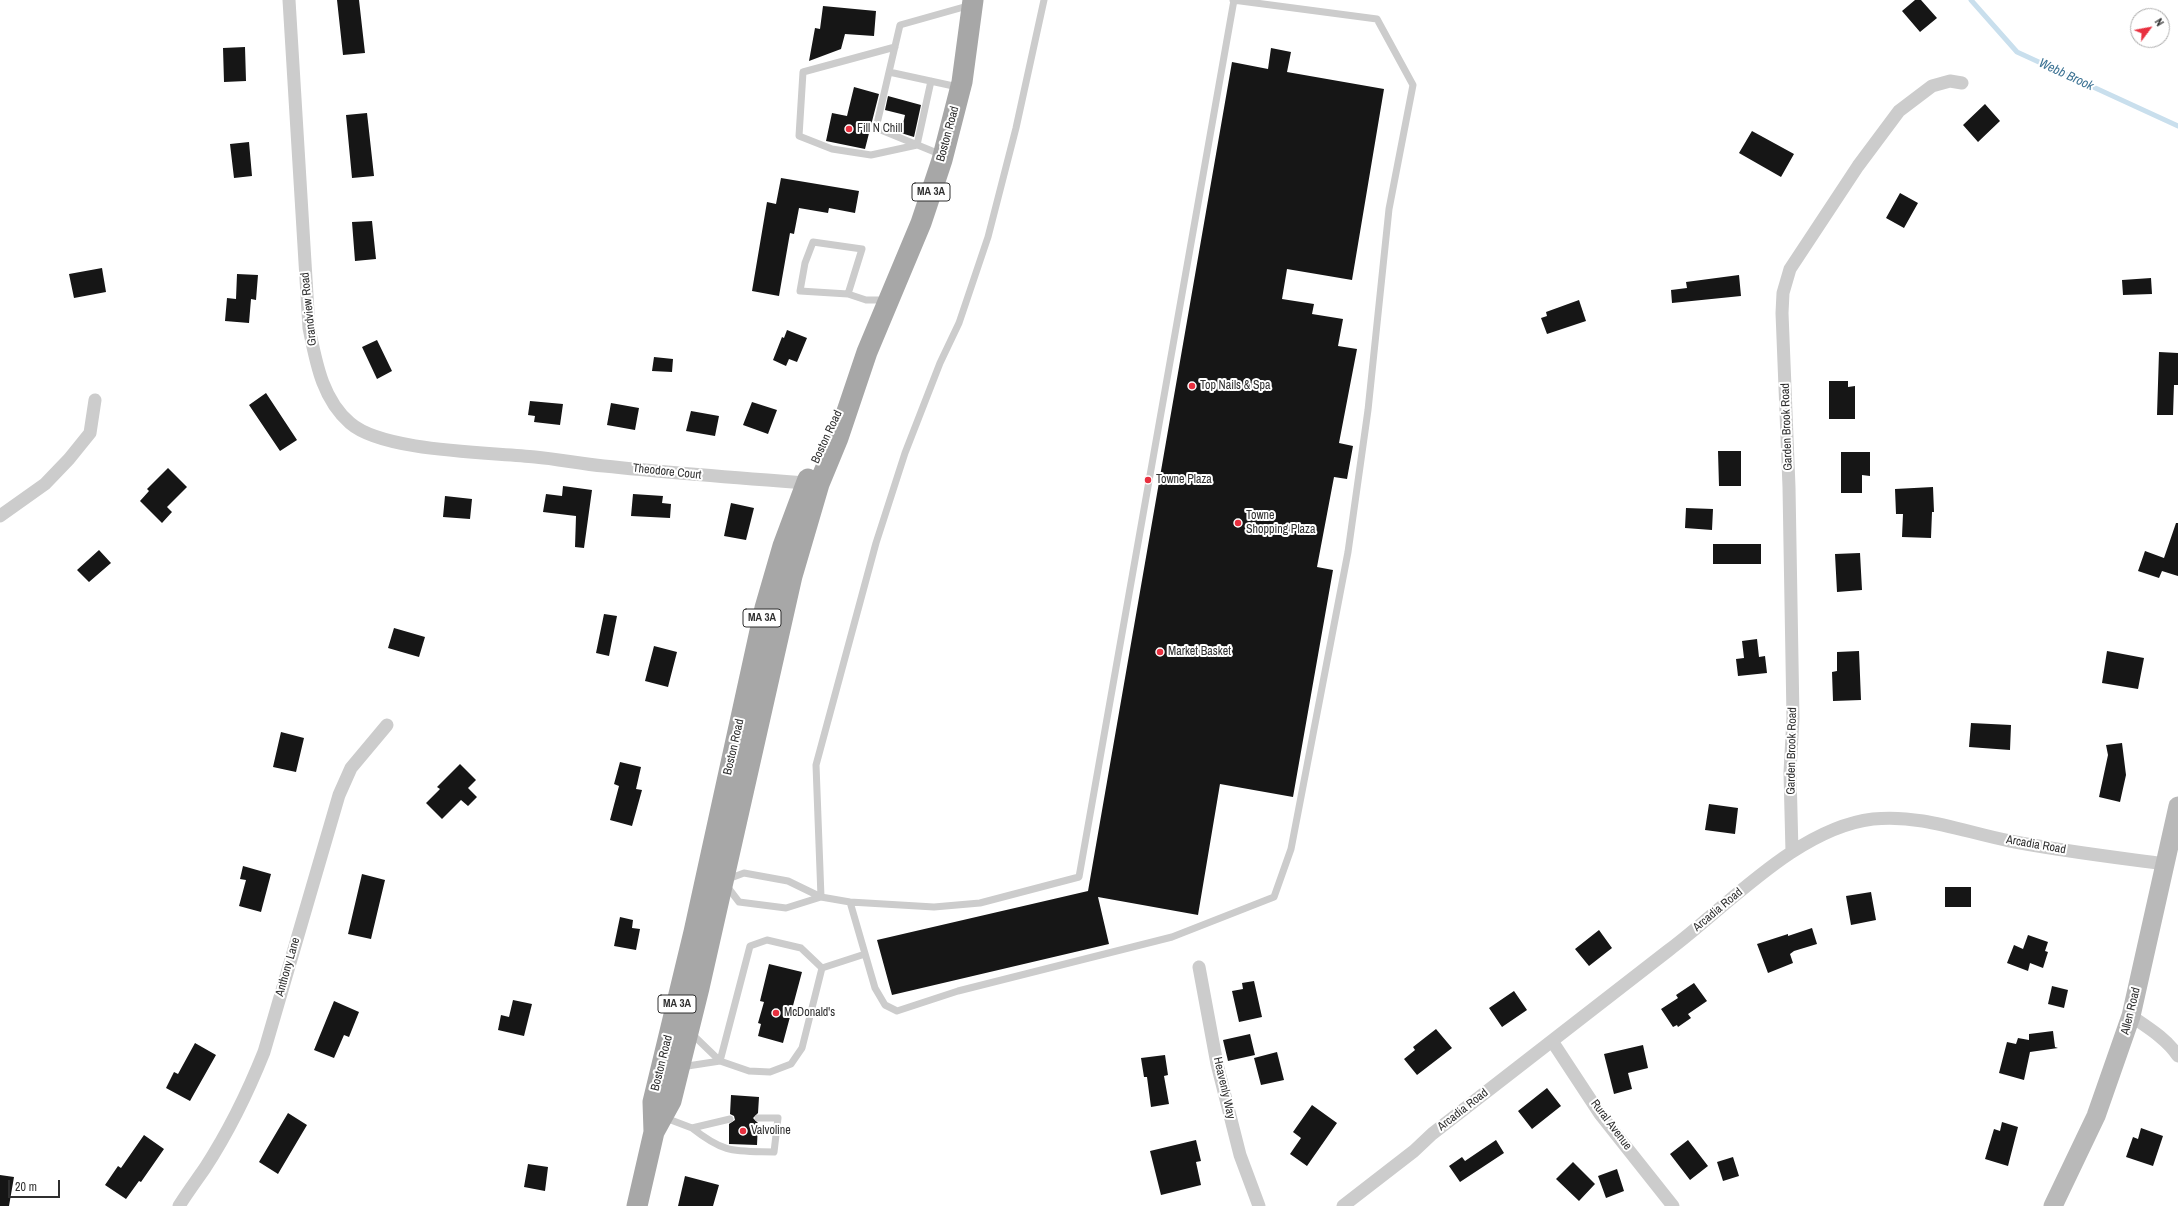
<!DOCTYPE html>
<html>
<head>
<meta charset="utf-8">
<style>
  body { margin:0 }
  #map { position:relative; width:2178px; height:1206px; overflow:hidden; background:#fff; font-family:"Archivo Narrow",sans-serif }
  canvas { display:block }
  .north { position:absolute; left:2130px; top:8px; width:40px; height:40px; box-sizing:border-box; background:#fff; border:1px solid #acacac; border-radius:50%; rotate:58deg; font-size:11px; font-weight:700; line-height:16px; text-align:center; color:#2f2f2f }
  .north::after { content:''; display:block; margin:auto; width:14px; height:18px; background:#e8303f; clip-path:polygon(50% 0,100% 100%,50% 72%,0 100%) }
  .scale { position:absolute; left:8px; top:1180px; width:52px; height:18px; box-sizing:border-box; border:2px solid #2f2f2f; border-top:0; padding-left:5px; font-size:12px; line-height:14px; white-space:nowrap; color:#2f2f2f; -webkit-text-stroke:3px #fff; paint-order:stroke }
</style>
</head>
<body>
<div id="map">
<canvas width="2178" height="1206"></canvas>
<div class="north">N</div>
<div class="scale">20 m</div>
</div>
<script>
const context = document.querySelector('canvas').getContext('2d');
context.lineJoin = 'round';
function trace(path, color, width, dash) {
  context.strokeStyle = color;
  context.lineWidth = width;
  context.lineCap = dash ? 'butt' : 'round';
  context.setLineDash(dash || []);
  context.stroke(path);
}
function fillPath(path, color) {
  context.fillStyle = color;
  context.fill(path, 'evenodd');
}
function drawText(font, color, halo, rows, align = 'center') {
  context.font = font + ' "Archivo Narrow",sans-serif';
  context.lineWidth = 4;
  context.setLineDash([]);
  context.textBaseline = 'middle';
  context.strokeStyle = halo;
  context.fillStyle = color;
  for (const [text, x, y, turn = 0] of rows) {
    context.save();
    context.translate(x, y);
    context.rotate((+turn || 0) * Math.PI / 180);
    context.textAlign = isNaN(turn) ? turn : align;
    if (halo) context.strokeText(text, 0, 0);
    context.fillText(text, 0, 0);
    context.restore();
  }
}
trace(new Path2D(`
  M1971,0L2017,52L2178,126`), '#c9dfed', 5);
fillPath(new Path2D(`
  M337,0H359L365,53L343,55Z
  M1915,0H1921L1937,18L1920,32L1902,11Z
  M823,6L876,11L874,36L845,34L841,49L809,61L815,28L820,29Z
  M245,47L246,81L224,82L223,48Z
  M1271,48L1291,52L1287,72L1384,89L1352,280L1287,269L1282,299L1314,304L1312,314L1343,319L1338,346L1357,349L1339,443L1353,446L1347,479L1334,477L1317,567L1333,570L1293,797L1220,784L1198,915L1098,897L1109,944L892,995L877,940L1088,891L1232,62L1268,69Z
  M854,87L879,94L865,149L826,141L832,113L847,116Z
  M888,96L921,105L914,137L901,133L905,115L885,110Z
  M1985,104L2000,121L1978,142L1963,125Z
  M367,113L374,176L352,178L346,115Z
  M1752,131L1794,154L1781,177L1739,153Z
  M249,142L252,176L234,178L230,144Z
  M781,178L859,191L855,213L829,208L828,213L799,208L794,234L790,233L779,296L752,291L767,202L776,204Z
  M1900,193L1918,203L1904,228L1886,218Z
  M372,221L376,259L355,261L352,222Z
  M102,268L106,292L74,298L69,274Z
  M237,274L258,275L256,300L251,299L249,323L225,321L227,298L236,299Z
  M1739,275L1741,296L1672,303L1671,290L1687,288L1686,282Z
  M2151,278L2152,294L2123,295L2122,280Z
  M1579,300L1586,321L1547,334L1541,318L1547,316L1546,312Z
  M787,330L807,338L797,362L789,359L786,366L773,360L782,337L784,338Z
  M377,340L392,371L377,379L362,347Z
  M2159,352L2178,353V385H2174L2173,415H2157Z
  M654,357L673,359L672,372L652,371Z
  M1829,381H1848V387L1855,386V419H1829Z
  M266,393L297,440L280,451L249,405Z
  M530,401L563,404L560,425L534,422L535,416L528,415Z
  M752,402L777,410L768,434L743,425Z
  M611,403L639,408L635,430L607,425Z
  M691,411L719,416L715,436L686,431Z
  M1718,451H1741V486H1719Z
  M1841,452H1870V476L1862,475V493H1841Z
  M168,468L187,487L167,507L172,512L162,523L140,501L149,491L147,489Z
  M563,486L592,490L584,548L575,547L576,516L543,512L546,494L562,496Z
  M1933,487L1934,512H1932L1931,538L1902,537L1903,514H1896L1895,489Z
  M633,494L663,496L662,503L671,504L670,518L631,516Z
  M445,496L472,499L470,519L443,517Z
  M731,503L754,508L746,540L724,536Z
  M1686,508L1713,509L1712,530L1685,528Z
  M2176,523H2178V576L2162,571L2159,578L2138,571L2145,551L2164,558Z
  M1713,544H1761V564H1713Z
  M99,550L111,563L89,582L77,570Z
  M1860,553L1862,590L1837,592L1835,554Z
  M604,614L617,616L609,656L596,653Z
  M394,628L425,637L419,657L388,648Z
  M1757,639L1759,657L1765,656L1767,673L1738,676L1736,659L1744,658L1742,641Z
  M654,646L677,652L668,687L645,681Z
  M1859,651L1861,700L1833,701L1832,672L1837,671V652Z
  M2107,651L2144,658L2138,689L2102,683Z
  M1971,723L2011,725L2010,750L1969,747Z
  M281,732L304,738L296,772L273,767Z
  M2122,743L2126,775L2120,802L2099,797L2108,755L2106,745Z
  M620,762L641,767L636,789L642,790L632,826L610,820L619,786L614,784Z
  M460,764L476,780L468,788L477,797L468,806L461,800L442,819L426,803L440,789L437,787Z
  M1709,804L1738,808L1735,834L1705,830Z
  M243,866L271,874L261,912L239,906L246,880L240,879Z
  M362,874L385,880L371,939L348,934Z
  M1945,887H1971V907H1945Z
  M1871,892L1876,920L1851,925L1846,896Z
  M620,917L633,920L632,928L640,929L636,950L614,946Z
  M1812,928L1817,944L1794,951L1790,954L1793,963L1768,973L1757,944L1788,934V936Z
  M1599,930L1612,948L1589,966L1575,949Z
  M2028,935L2048,942L2045,951L2048,952L2043,968L2030,963L2028,971L2007,963L2014,945L2023,949Z
  M769,964L802,972L783,1043L758,1036L761,1024L758,1023L764,1002L760,1001Z
  M1254,981L1262,1017L1239,1022L1232,991L1243,989L1242,983Z
  M1694,983L1707,1001L1688,1014L1691,1018L1678,1027L1677,1025L1673,1027L1661,1009L1678,998L1676,995Z
  M2052,986L2068,990L2064,1008L2048,1004Z
  M1514,991L1527,1010L1502,1027L1489,1008Z
  M513,1000L532,1004L524,1036L498,1030L501,1015L509,1017Z
  M334,1001L359,1012L349,1037L344,1035L334,1058L314,1050Z
  M1436,1029L1452,1048L1417,1075L1404,1059L1415,1050L1413,1047Z
  M2053,1031L2055,1047L2058,1048L2030,1052L2024,1080L1999,1073L2007,1042L2016,1044L2018,1038L2029,1040V1034Z
  M1250,1034L1255,1055L1228,1061L1223,1040Z
  M195,1043L216,1055L190,1101L166,1088L174,1072L178,1074Z
  M1643,1045L1648,1068L1628,1073L1632,1089L1614,1094L1604,1054Z
  M1277,1052L1284,1080L1261,1085L1254,1058Z
  M1165,1055L1168,1075L1164,1076L1169,1104L1151,1107L1147,1077H1144L1141,1058Z
  M1547,1088L1561,1106L1532,1129L1518,1111Z
  M731,1095L759,1097L758,1113L753,1118L758,1123L757,1145L729,1144V1124L735,1120L734,1116L730,1114Z
  M1312,1105L1337,1123L1307,1166L1290,1154L1301,1138L1293,1132Z
  M288,1113L307,1125L278,1174L259,1162Z
  M2002,1122L2018,1127L2008,1166L1985,1159L1994,1129L2000,1131Z
  M2141,1128L2163,1136L2153,1166L2126,1157L2133,1137L2138,1139Z
  M144,1135L164,1149L141,1182L139,1181L126,1199L105,1185L118,1166L121,1168Z
  M1196,1140L1201,1161L1196,1162L1201,1185L1161,1195L1150,1151Z
  M1496,1140L1504,1153L1460,1182L1449,1166L1462,1157L1465,1161Z
  M1688,1140L1708,1166L1690,1180L1670,1154Z
  M1733,1157L1739,1176L1723,1181L1717,1162Z
  M1573,1162L1595,1184L1579,1201L1556,1179Z
  M528,1164L548,1167L545,1191L524,1187Z
  M1617,1169L1624,1191L1606,1198L1598,1176Z
  M0,1175L14,1177L9,1206H0Z
  M685,1176L719,1185L713,1206H678Z`), '#161616');
trace(new Path2D(`
  M895,47L803,72L799,136L832,149L871,155L917,145L931,81
  M889,72L900,25L971,5
  M942,155L876,128L889,72L958,87
  M848,294L800,291L805,263L813,242L862,249L848,294L866,300H886
  M728,879L744,873L788,881L821,897L850,902L934,907L980,903L1079,877L1234,0
  M726,885L739,902L786,908L821,897
  M821,897L816,765L876,543L905,453L940,363L959,323L988,237L1016,128L1044,0
  M850,902L875,988L885,1005L897,1011L958,991L1172,937L1274,897L1291,849L1348,552L1368,410L1389,209L1413,85L1377,19L1233,0
  M767,940L801,948L822,968L802,1048L791,1064L770,1072L749,1071L720,1061L750,946Z
  M822,968L865,954
  M681,1067L720,1061L691,1033
  M663,1117L692,1128
  M730,1119L692,1128C725,1154 734,1151 774,1152L778,1118H758`), '#ccc', 7);
trace(new Path2D(`
  M289,0L309,328C316,362 322,399 350,423C383,452 489,452 535,457C558,459 581,464 604,466C671,473 739,478 806,483
  M0,516L45,484L69,459L90,433L95,400
  M1792,852L1790,772L1793,718L1789,487L1782,313L1783,293L1790,269L1858,166L1899,111L1932,86L1950,81L1962,83
  M1199,967L1217,1064L1240,1155L1259,1206
  M2131,1016C2147,1027 2167,1039 2178,1056
  M1552,1041L1600,1114L1673,1206
  M179,1206C187,1193 196,1181 205,1168C229,1131 248,1092 264,1052L339,795L351,768L387,725
  M1343,1206L1414,1151L1432,1134C1511,1073 1590,1011 1669,950C1728,906 1797,828 1873,819C1921,814 1964,832 2010,841C2061,851 2113,857 2165,864`), '#ccc', 13);
trace(new Path2D(`
  M2053,1206L2096,1116L2131,1016L2178,806`), '#b9b9b9', 19);
trace(new Path2D(`
  M654,1132L653,1102L694,932L765,608L783,546L808,479
  M637,1206L654,1132L671,1101L699,988L792,576L819,484L838,438L867,352L921,223L942,160L962,82L973,0`), '#a7a7a7', 21);
for (const [x, y, r, color] of [
  [849,129,4,"#e8303f"],
  [1192,386,4,"#e8303f"],
  [1148,480,4,"#e8303f"],
  [1238,523,4,"#e8303f"],
  [1160,652,4,"#e8303f"],
  [776,1013,4,"#e8303f"],
  [743,1131,4,"#e8303f"]
]) {
  const dot = new Path2D();
  dot.arc(x, y, r, 0, 2 * Math.PI);
  context.fillStyle = color;
  context.fill(dot);
  trace(dot, '#fff', 1.5);
}
for (const [x, y, w] of [
  [931,192,38],
  [762,618,38],
  [677,1004,38]
]) {
  const box = new Path2D();
  box.roundRect(x - w / 2, y - 9, w, 18, 3);
  context.fillStyle = '#fff';
  context.fill(box);
  trace(box, '#2f2f2f', 1);
}
drawText('bold 11px', '#2f2f2f', null, [
  ["MA 3A",931,192],
  ["MA 3A",762,618],
  ["MA 3A",677,1004]
]);
drawText('12px', '#2f2f2f', '#fff', [
  ["Fill N Chill",857,129],
  ["Top Nails & Spa",1200,386],
  ["Towne Plaza",1156,480],
  ["Towne",1246,516],
  ["Shopping Plaza",1246,530],
  ["Market Basket",1168,652],
  ["McDonald's",784,1013],
  ["Valvoline",751,1131]
], 'left');
drawText('12px', '#2f2f2f', '#fff', [
  ["Boston Road",948,134,-75],
  ["Grandview Road",309,309,-96],
  ["Garden Brook Road",1787,427,-92],
  ["Boston Road",827,437,-65],
  ["Theodore Court",667,472,6],
  ["Boston Road",734,747,-77],
  ["Garden Brook Road",1792,751,-89],
  ["Arcadia Road",2036,845,10],
  ["Arcadia Road",1718,910,-40],
  ["Anthony Lane",288,967,-74],
  ["Allen Road",2131,1011,-76],
  ["Boston Road",662,1063,-76],
  ["Heavenly Way",1224,1088,77],
  ["Arcadia Road",1463,1110,-38],
  ["Rural Avenue",1611,1125,53]
]);
drawText('italic 13px', '#3c7293', '#fff', [
  ["Webb Brook",2066,75,25]
]);
</script>
</body>
</html>
